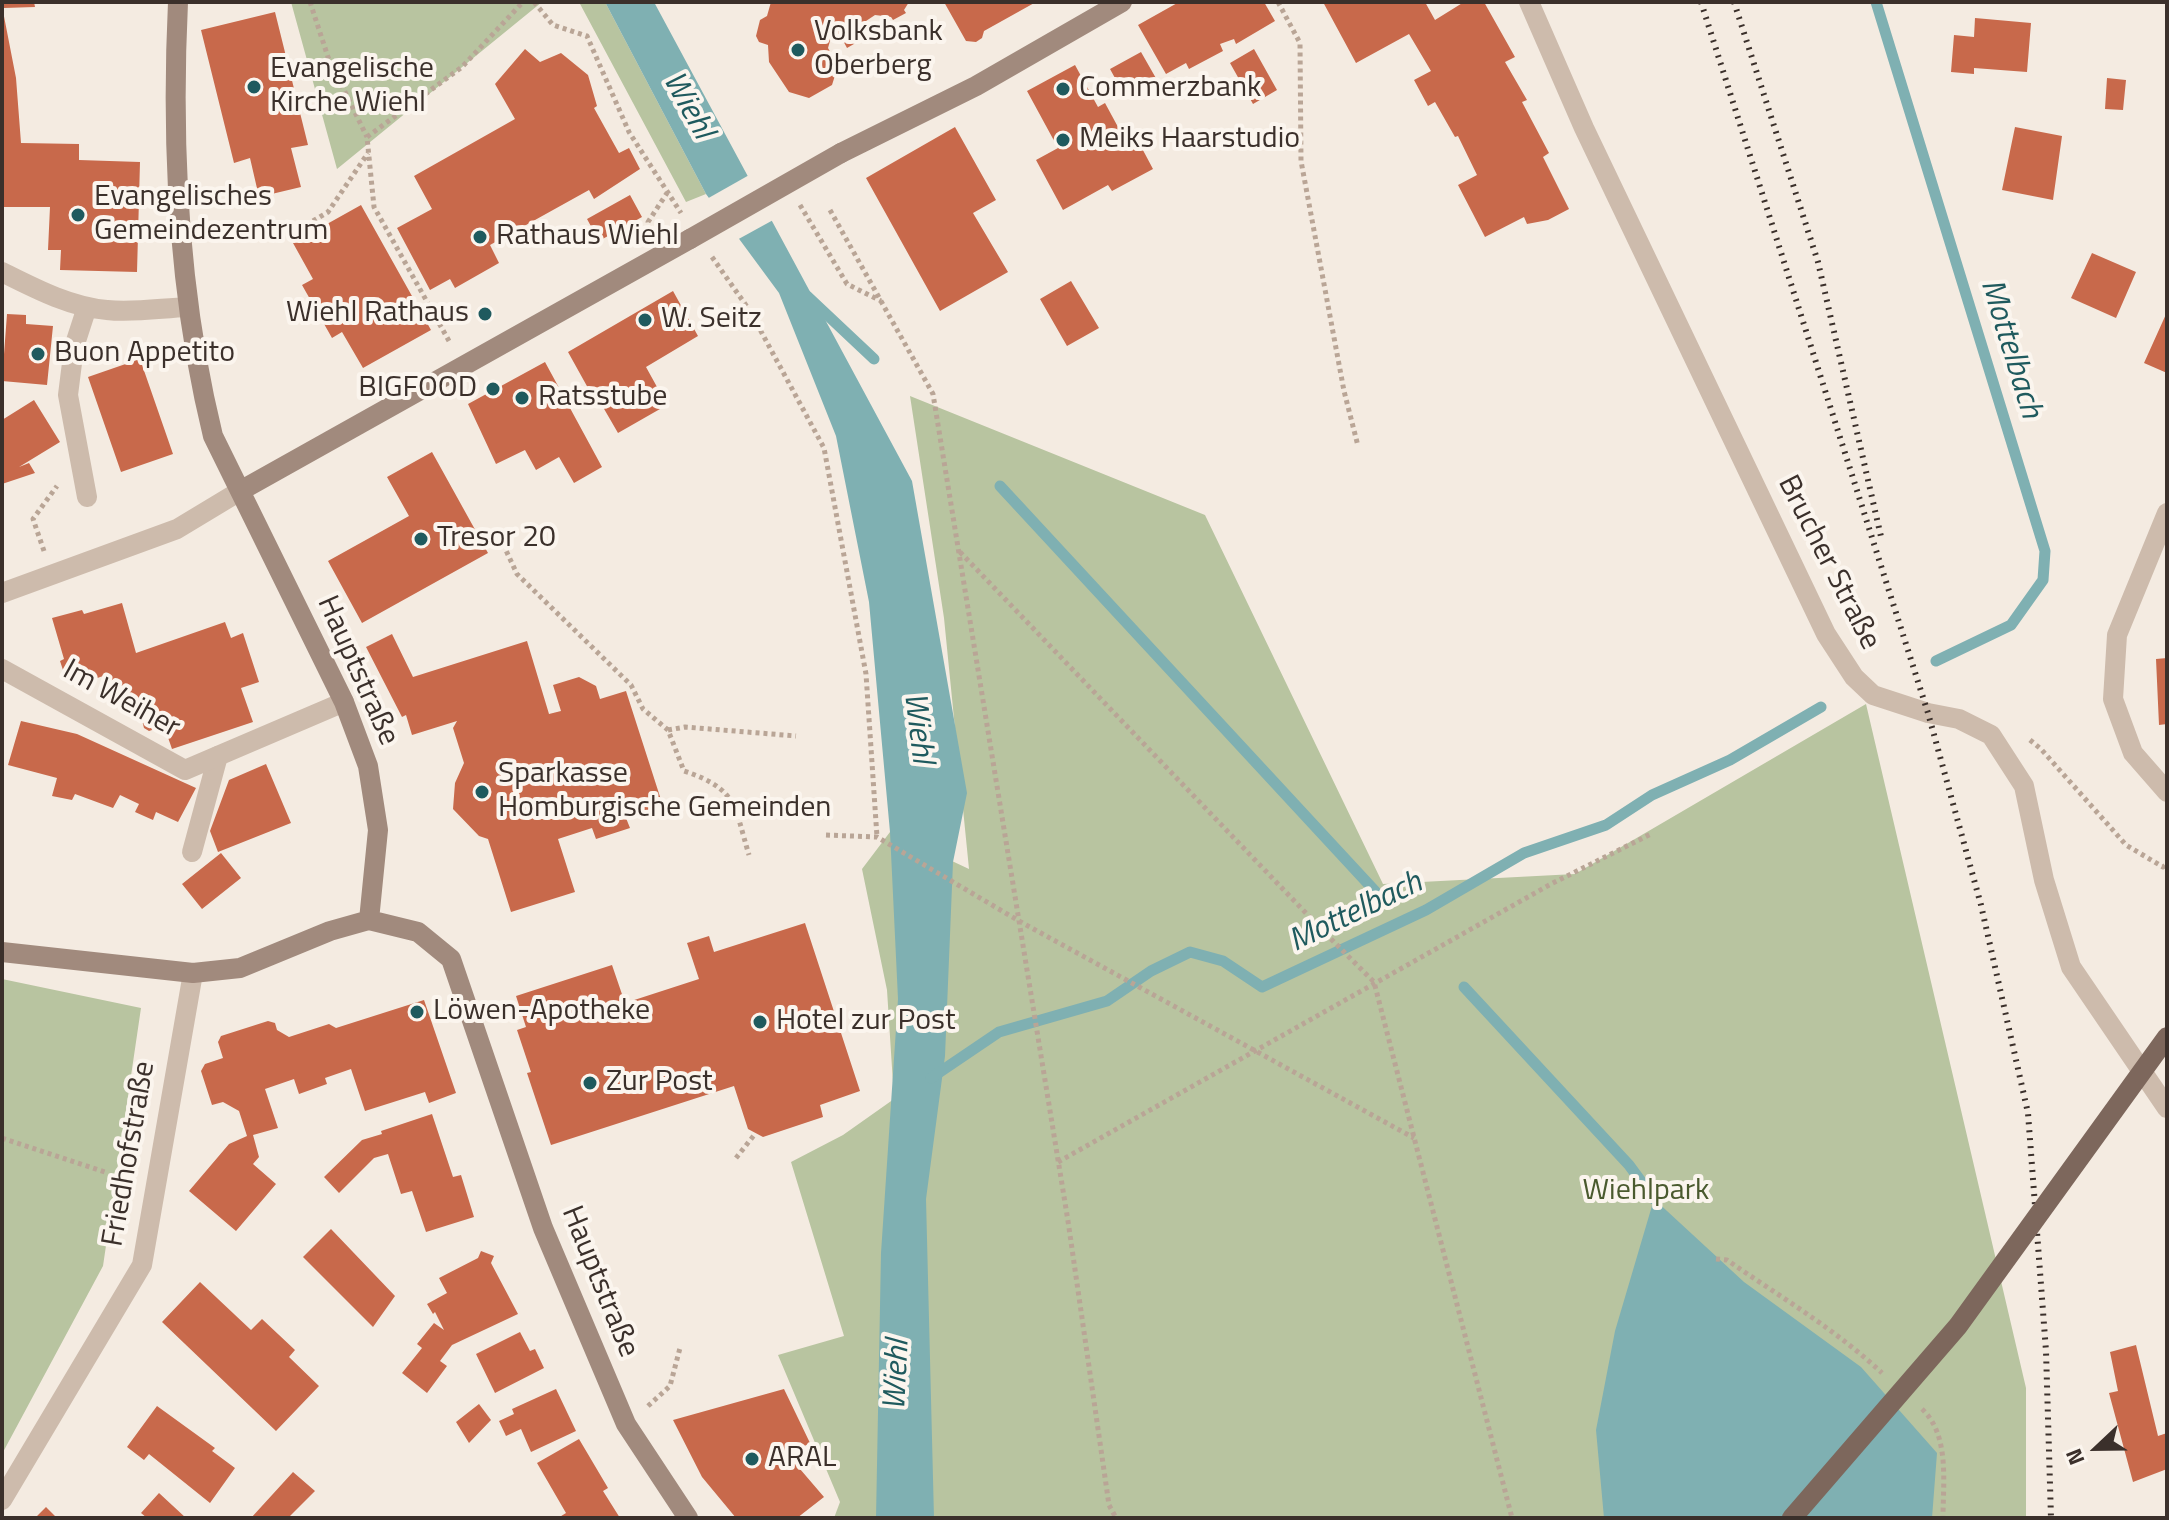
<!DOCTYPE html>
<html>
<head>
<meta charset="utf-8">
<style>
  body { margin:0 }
  #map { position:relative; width:2169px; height:1520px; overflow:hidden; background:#f4ebe1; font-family:"Titillium Web",sans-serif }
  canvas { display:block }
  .frame { position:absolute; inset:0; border:4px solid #3b302b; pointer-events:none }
  .north { position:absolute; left:2057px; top:1408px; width:80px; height:80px; -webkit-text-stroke:6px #fbf5ee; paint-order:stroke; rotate:248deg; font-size:22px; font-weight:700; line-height:32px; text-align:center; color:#3b302b }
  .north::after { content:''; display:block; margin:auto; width:28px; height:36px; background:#3b302b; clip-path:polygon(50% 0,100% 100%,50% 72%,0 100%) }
</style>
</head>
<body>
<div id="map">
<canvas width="2169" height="1520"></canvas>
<div class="frame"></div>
<div class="north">N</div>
</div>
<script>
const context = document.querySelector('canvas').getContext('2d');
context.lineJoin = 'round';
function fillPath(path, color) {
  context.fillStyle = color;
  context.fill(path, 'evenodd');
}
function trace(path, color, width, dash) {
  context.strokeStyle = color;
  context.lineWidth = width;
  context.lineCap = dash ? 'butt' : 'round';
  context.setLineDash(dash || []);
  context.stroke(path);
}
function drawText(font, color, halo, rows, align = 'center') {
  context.font = font + ' "Titillium Web",sans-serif';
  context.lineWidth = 8;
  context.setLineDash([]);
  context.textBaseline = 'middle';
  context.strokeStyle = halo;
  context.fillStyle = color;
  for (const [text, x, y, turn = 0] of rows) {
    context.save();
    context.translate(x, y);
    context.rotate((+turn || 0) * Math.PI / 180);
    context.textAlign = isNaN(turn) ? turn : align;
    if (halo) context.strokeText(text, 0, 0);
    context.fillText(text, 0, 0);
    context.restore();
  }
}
fillPath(new Path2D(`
  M291,2H542L337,169Z
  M579,2H605L706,194L686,202Z
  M910,396L1205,515L1383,884L1575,874L1866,704L2026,1388V1518H834L840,1502L778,1355L844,1336L791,1162L843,1135L894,1099L887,990L862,869L890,832L969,869L944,618Z
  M2,979L141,1008L103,1266L2,1454Z`), '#b8c4a0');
fillPath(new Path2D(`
  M605,2H654L912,481L967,793L953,862L945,1056L926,1199L934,1518H876L881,1253L898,999L890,832L869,602L836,436L779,293L706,194Z
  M1654,1199L1744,1282L1861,1367L1937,1453L1932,1518H1604L1596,1430L1615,1331Z`), '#7fb0b2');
fillPath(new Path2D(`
  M751,174L775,219L735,241L705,200Z`), '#f4ebe1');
trace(new Path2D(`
  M1876,2L2045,551L2043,580L2011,625L1936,661
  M807,296L874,359
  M1000,486L1386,903
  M1464,987L1629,1165L1654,1199
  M931,1078L999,1032L1107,1001L1151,971L1190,952L1223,961L1262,987L1426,910L1524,853L1606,825L1652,795L1730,760L1821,707`), '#7fb0b2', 11);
fillPath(new Path2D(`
  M3,2H34L35,7L4,8Z
  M771,2H909L904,10L906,13L893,20L891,17L875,15L866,21L873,33L847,48L840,35L830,41L828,48L838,66L832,85L809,98L789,92L769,62L768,45L759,42L756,36L760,20L767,16Z
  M944,2H1036L984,31L982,38L976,42L966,41Z
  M1179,2H1264L1275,21L1236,44L1234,39L1220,44L1223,51L1189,69L1186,63L1166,74L1138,25Z
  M1323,2H1425L1435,20L1464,2H1484L1515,57L1505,62L1527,100L1522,102L1549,153L1543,157L1569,209L1548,220L1527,224L1524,217L1485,237L1458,185L1477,175L1458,136L1455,137L1435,102L1428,106L1414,80L1431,71L1409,34L1356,63Z
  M2,6L16,78L21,143L79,144V160L140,162L137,272L60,270L61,250H48L50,207H2Z
  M275,12L308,145L291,148L301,187L259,197L250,158L234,163L201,30Z
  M1975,18L2031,23L2027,72L1974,68V74L1951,72L1954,35L1974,37Z
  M525,49L540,62L561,53L588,75L597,106L594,108L619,153L629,148L640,169L594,199L589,190L490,245L499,263L455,288L450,279L430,290L397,228L432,209L414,176L515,119L495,84Z
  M1254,49L1277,90L1253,104L1230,63Z
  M1141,52L1157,80L1126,98L1110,69Z
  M1075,65L1098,107L1105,103L1118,127L1128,122L1153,169L1112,191L1108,185L1063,210L1036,160L1058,148L1027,91Z
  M2107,78L2126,80L2123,110L2105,109Z
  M955,127L996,200L973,213L1008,272L940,311L866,178Z
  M2015,127L2062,136L2053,200L2002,190Z
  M630,195L642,217L599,241L587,219Z
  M361,205L431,330L363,368L342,332L332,338L302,285L313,279L293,243Z
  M2092,253L2136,272L2116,318L2071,298Z
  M1071,281L1099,328L1067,346L1040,299Z
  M673,291L698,336L646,367L667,405L618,433L596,395L593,397L568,352Z
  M2167,312V373L2144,363Z
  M7,314L26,315V324L53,326L47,385L2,381Z
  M140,359L173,454L121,472L88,377Z
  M545,362L602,467L574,483L559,457L536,470L525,450L496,464L468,404Z
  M34,400L60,442L19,467L29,463L35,473L2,484V420Z
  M432,452L488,553L362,623L328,561L409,516L387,477Z
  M122,603L136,653L225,622L231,638L243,633L259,682L241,688L253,722L172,749L164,726L149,731L144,728L137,701L119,707L112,702L103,676L89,681L83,677L81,671L65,676L60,661L64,659L52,618L82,610L84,614Z
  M392,634L413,677L527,641L549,714L561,711L553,685L579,677L596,686L600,699L626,691L663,806L626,818L630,828L596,839L592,828L558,839L575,892L511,912L488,839L479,836L453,809L455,783L464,763L453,728L457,721L412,735L406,715L402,717L366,647Z
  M2167,658V724L2159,725L2156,659Z
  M21,721L77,734L196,788L178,822L156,812L153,820L135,812L139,804L120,795L113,808L75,794L72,800L52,796L57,778L8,765Z
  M266,764L291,823L218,852L210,831L229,780Z
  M221,853L241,878L202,909L182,884Z
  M805,923L860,1091L820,1105L823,1117L763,1137L748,1129L734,1086L551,1145L527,1073L531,1072L517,1030L526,1027L516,996L612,965L625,1003L699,979L687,943L709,936L714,952Z
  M424,1000L456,1093L429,1103L425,1092L365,1111L351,1069L325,1078L327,1084L299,1094L294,1079L265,1089L278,1128L253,1135L259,1157L253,1164L276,1184L236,1231L189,1191L229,1144L247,1136L239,1111L223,1102L212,1105L201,1071L205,1064L223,1058L218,1042L221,1036L268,1021L275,1023L277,1030L289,1037L329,1024L336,1028Z
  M432,1114L453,1177L461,1175L474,1217L426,1232L412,1191L401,1194L388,1154L374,1158L339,1193L324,1177L362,1140L382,1134L381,1131Z
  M331,1229L395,1296L373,1327L303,1257Z
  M481,1251L494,1256L491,1263L518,1314L452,1345L440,1361L447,1366L427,1393L402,1373L422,1348L417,1344L434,1323L444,1330L435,1312L433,1314L427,1304L447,1293L439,1278L478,1258Z
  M200,1282L251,1330L262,1319L295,1350L289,1357L319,1386L276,1431L162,1322Z
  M520,1332L530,1351L535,1349L544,1368L495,1393L476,1354Z
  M2136,1345L2158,1436L2167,1433V1469L2133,1482L2109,1393L2118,1391L2110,1352Z
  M556,1389L576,1431L531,1452L521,1429L506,1436L499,1421L514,1414L512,1409Z
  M784,1389L810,1443L788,1455L824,1497L797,1518H736L702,1477L673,1420Z
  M479,1404L491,1420L469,1443L456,1422Z
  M157,1406L215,1448L212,1451L235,1468L210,1503L149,1454L144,1460L127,1447Z
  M579,1439L608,1488L603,1491L620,1518H558L566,1513L537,1463Z
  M293,1472L315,1491L288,1518H251Z
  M159,1493L186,1518H147L141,1513Z
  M46,1507L57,1518H35Z`), '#c8694b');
trace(new Path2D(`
  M310,2L328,57L367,137
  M534,2L553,25L587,36L629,132L681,213
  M1278,2L1300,43L1301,161L1344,391L1358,446
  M800,205L847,284L881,301
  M830,210L933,394L1068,1221L1109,1505L1116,1518
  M313,221L328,212L368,153
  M650,230L648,222L667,193
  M712,257L750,311L824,448L866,674L877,837
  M449,341L374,207L367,137L462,67L523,2
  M503,544L517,574L631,685L643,709L668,730L684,771C738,789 734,806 749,855
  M44,551L33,519L57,486
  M960,552L1326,934L1374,982L1512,1518
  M668,730L685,727L796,736
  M2030,740L2041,749L2126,845L2163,867L2167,864
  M826,835L877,837L1019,921L1414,1138
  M2,1138L108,1173
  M736,1158L755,1134
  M1058,1162L1551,884L1653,833
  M1716,1259L1727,1260C1779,1296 1835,1329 1882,1373
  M648,1406L670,1386L680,1348
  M1922,1409C1950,1435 1943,1483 1943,1518`), '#b9a596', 5, [4, 4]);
trace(new Path2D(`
  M192,852L218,756`), '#cdbbac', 20);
trace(new Path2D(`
  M1529,2L1584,128L1826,634L1854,677L1873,695L1928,713L1959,719L1991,735L2024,786L2044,880L2071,967L2167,1108
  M2,272C34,288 70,307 107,310C133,313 162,308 188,307
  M87,497L68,395L74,347L87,307
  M2167,513L2117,635L2113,699L2133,753L2167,792
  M2,593L177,529L240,491
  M2,669L185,770L344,702
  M2,1500L142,1265L193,973`), '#cdbbac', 20);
trace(new Path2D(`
  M178,2C171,148 178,294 213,436L344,702L368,766L378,830L369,920
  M841,153L976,86L1122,2
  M240,491L690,239
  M2,952L193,973L240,968L330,931L369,920L418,932L451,959L543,1228L626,1424L688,1518`), '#a18a7d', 20);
trace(new Path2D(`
  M1701,2L1928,713L1981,905L2028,1113L2046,1351L2051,1518
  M1734,2L1818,262L1882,541`), '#3b302b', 6, [2, 6]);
trace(new Path2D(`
  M690,239L841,153`), '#a18a7d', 20);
trace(new Path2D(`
  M1792,1518L1958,1326L2167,1037`), '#7d675c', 20);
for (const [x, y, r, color] of [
  [798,50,8,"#1f5a5e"],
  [254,87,8,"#1f5a5e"],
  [1063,89,8,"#1f5a5e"],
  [1063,140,8,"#1f5a5e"],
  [78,215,8,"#1f5a5e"],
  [480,237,8,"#1f5a5e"],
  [485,314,8,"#1f5a5e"],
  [645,320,8,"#1f5a5e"],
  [38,354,8,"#1f5a5e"],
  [493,389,8,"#1f5a5e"],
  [522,398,8,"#1f5a5e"],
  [421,539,8,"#1f5a5e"],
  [482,792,8,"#1f5a5e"],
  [417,1012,8,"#1f5a5e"],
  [760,1022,8,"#1f5a5e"],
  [590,1083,8,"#1f5a5e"],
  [752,1459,8,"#1f5a5e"]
]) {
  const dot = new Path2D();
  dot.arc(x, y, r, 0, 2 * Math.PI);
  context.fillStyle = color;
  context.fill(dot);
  trace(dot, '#fbf5ee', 3);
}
drawText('30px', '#3b302b', '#fbf5ee', [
  ["Volksbank",814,33],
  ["Oberberg",814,67],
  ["Evangelische",270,70],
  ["Kirche Wiehl",270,104],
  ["Commerzbank",1079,89],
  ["Meiks Haarstudio",1079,140],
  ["Evangelisches",94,198],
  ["Gemeindezentrum",94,232],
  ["Rathaus Wiehl",496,237],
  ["Wiehl Rathaus",469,314,"right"],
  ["W. Seitz",661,320],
  ["Buon Appetito",54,354],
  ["BIGFOOD",477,389,"right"],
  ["Ratsstube",538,398],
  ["Tresor 20",437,539],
  ["Sparkasse",498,775],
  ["Homburgische Gemeinden",498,809],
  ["Löwen-Apotheke",433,1012],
  ["Hotel zur Post",776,1022],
  ["Zur Post",606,1083],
  ["ARAL",768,1459]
], 'left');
drawText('30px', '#3b302b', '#fbf5ee', [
  ["Brucher Straße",1828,563,63],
  ["Hauptstraße",357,671,66],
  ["Im Weiher",121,700,29],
  ["Friedhofstraße",130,1154,-80],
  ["Hauptstraße",599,1282,68]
]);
drawText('30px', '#4a5a2e', '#fbf5ee', [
  ["Wiehlpark",1646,1192]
]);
drawText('italic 32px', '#1f5a5e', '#fbf5ee', [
  ["Wiehl",687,106,61],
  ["Mottelbach",2010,349,73],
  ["Wiehl",917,728,83],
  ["Mottelbach",1356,913,-26],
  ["Wiehl",898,1375,-87]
]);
</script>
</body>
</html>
